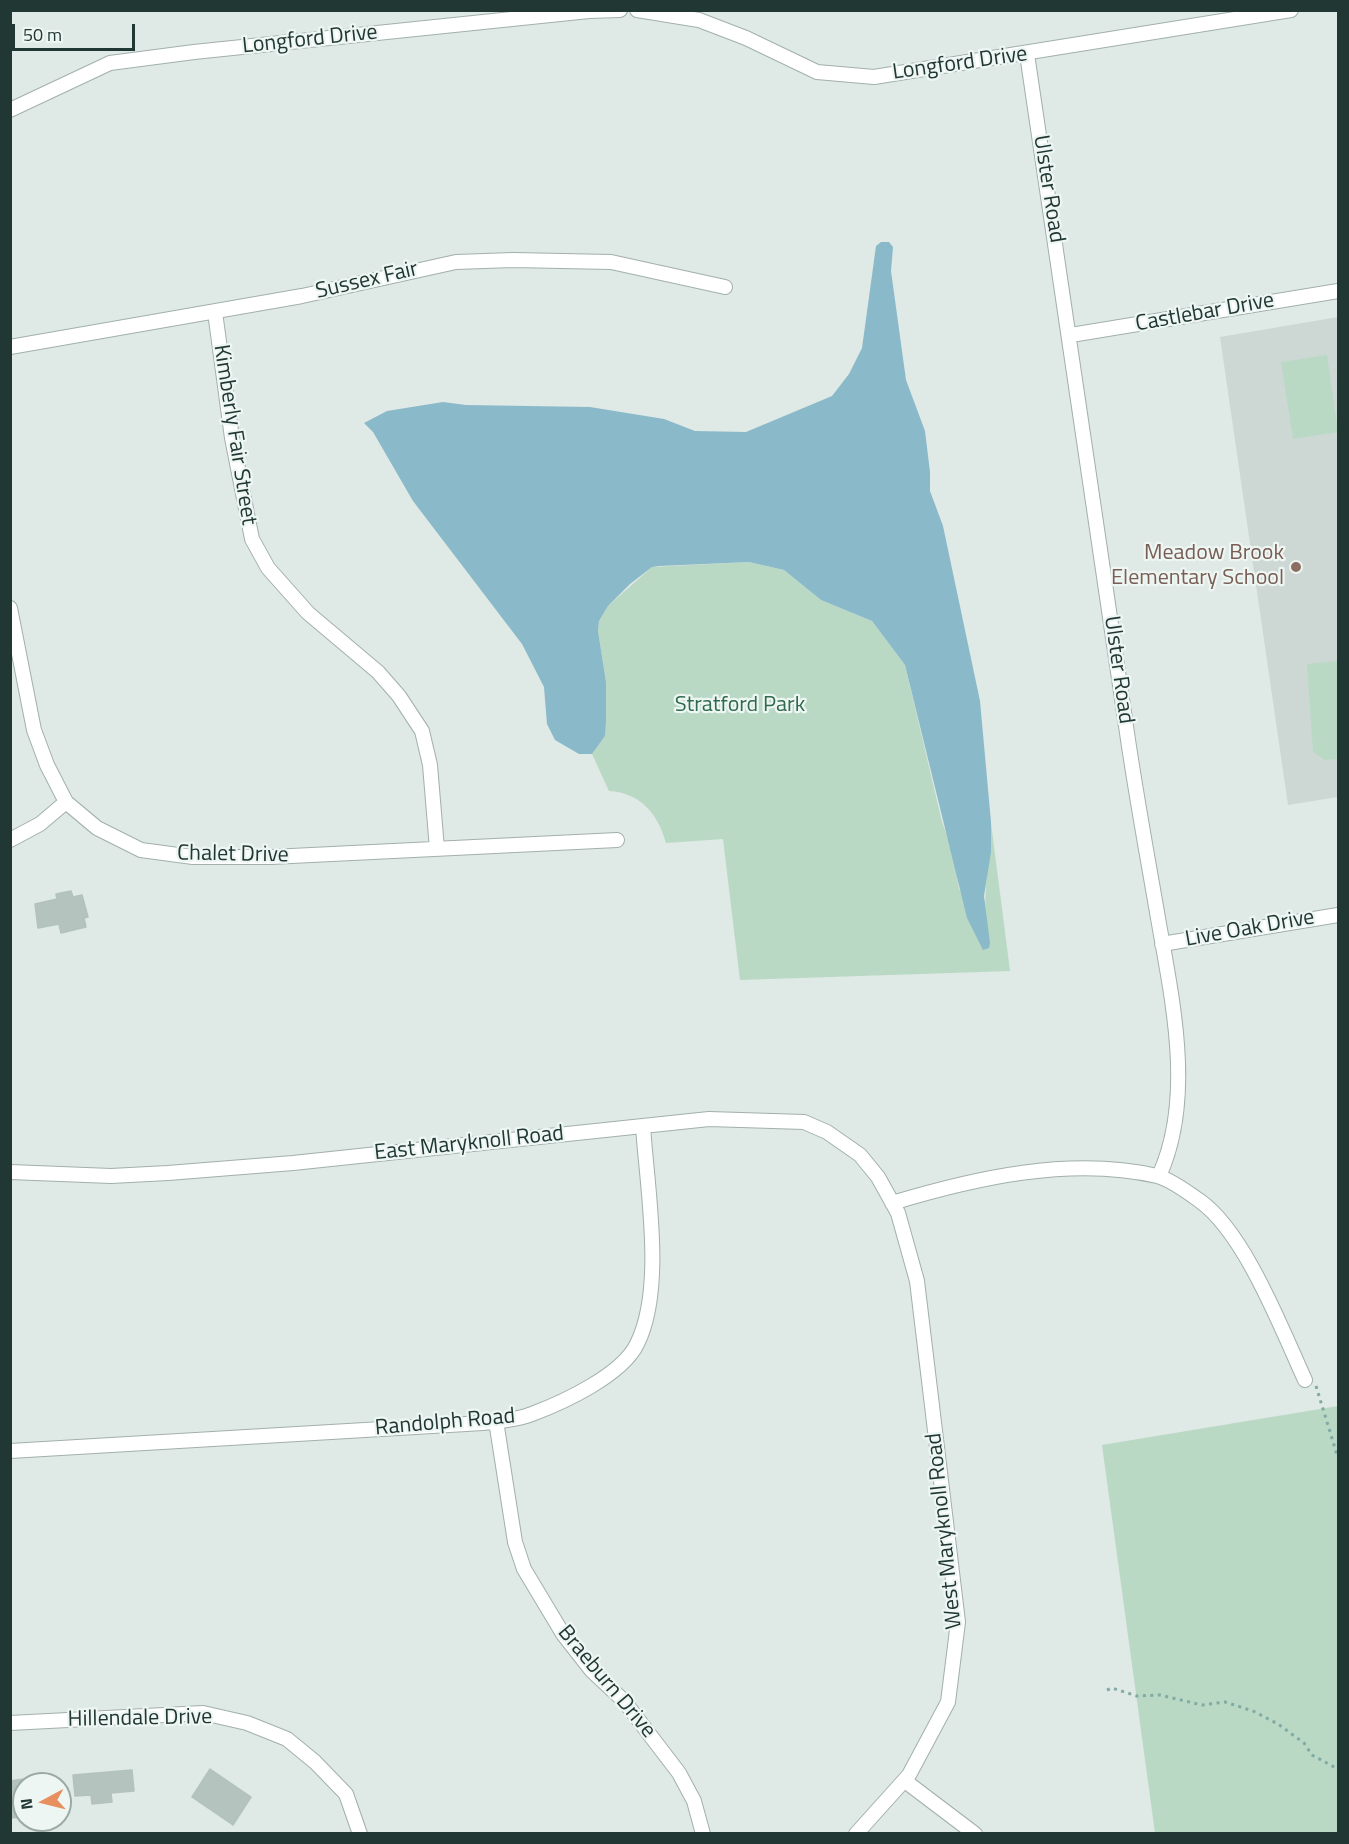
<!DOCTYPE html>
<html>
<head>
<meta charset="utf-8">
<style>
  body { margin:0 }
  #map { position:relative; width:1349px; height:1844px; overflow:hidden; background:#dfe9e5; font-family:"Titillium Web",sans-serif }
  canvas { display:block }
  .frame { position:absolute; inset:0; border:12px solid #213733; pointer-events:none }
  .north { position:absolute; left:12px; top:1772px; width:60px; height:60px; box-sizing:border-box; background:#eef6f3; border:2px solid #9caaa6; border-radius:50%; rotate:263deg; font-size:16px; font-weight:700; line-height:24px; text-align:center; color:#213733 }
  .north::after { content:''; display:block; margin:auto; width:21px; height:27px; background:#e78f5f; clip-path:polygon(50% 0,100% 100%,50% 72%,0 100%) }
  .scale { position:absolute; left:12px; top:24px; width:123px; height:27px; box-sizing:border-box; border:3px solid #213733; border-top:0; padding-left:8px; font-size:18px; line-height:21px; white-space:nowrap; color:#213733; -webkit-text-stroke:4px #eef6f3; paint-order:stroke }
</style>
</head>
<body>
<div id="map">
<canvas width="1349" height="1844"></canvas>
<div class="frame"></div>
<div class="north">N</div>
<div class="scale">50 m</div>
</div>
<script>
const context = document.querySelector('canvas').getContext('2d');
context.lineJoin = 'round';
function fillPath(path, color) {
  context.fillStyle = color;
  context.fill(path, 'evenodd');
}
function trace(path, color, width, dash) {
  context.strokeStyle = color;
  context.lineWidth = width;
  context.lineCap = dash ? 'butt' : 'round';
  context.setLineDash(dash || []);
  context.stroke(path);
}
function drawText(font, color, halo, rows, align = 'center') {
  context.font = font + ' "Titillium Web",sans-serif';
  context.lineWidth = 4.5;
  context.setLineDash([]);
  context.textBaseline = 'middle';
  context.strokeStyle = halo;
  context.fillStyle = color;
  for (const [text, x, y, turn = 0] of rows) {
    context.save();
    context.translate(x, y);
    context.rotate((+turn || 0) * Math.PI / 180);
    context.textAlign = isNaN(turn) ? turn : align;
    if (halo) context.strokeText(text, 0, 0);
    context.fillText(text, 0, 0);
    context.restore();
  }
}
fillPath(new Path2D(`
  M1338,317V797L1288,805L1220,337Z`), '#cdd8d4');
fillPath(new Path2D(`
  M1327,355L1338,432L1293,439L1281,362Z
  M749,562L784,570L821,600L872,621L905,665L942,822L953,852L959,889L990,943C979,902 991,863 991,823L1010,971L740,980L723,839L666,843C658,814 641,793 609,791L592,754L605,736L606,682L598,631L599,621L608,606L652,567Z
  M1338,661V759L1325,760L1313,752L1307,664Z
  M1338,1406V1833H1155L1102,1445Z`), '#b9d9c5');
fillPath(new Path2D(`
  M881,242H889L893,247L891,271L906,380L925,431L930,472V491L943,526L980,701L991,822V852L984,896L990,943L989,948L983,950L967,918L905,665L872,621L821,600L784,570L749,562L659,566L652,567L630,584L608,606L599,621L598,631L606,682V721L605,736L592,754H579L555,740L547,724L544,687L522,644L413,501L373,432L364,423L387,411L443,402L466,405L590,407L664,419L695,431L746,432L832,396L849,374L862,348L876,246Z`), '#8ab9ca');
const building = new Path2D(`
  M71,891L73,897L82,895L88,917L84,918L86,927L61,933L59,924L38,928L35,904L57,899L56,894Z
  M210,1769L251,1797L233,1825L192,1797Z
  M132,1770L134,1791L111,1793L112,1802L92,1804L91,1795L75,1796L73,1775Z
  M24,1779V1817L10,1818V1781Z`);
fillPath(building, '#b4c3be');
trace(building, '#b2c2bd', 1.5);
const minor = new Path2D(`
  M637,10L699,20L746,38L817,72L874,77L1291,10
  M1027,54C1062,278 1094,502 1126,726C1135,790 1147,854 1158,918C1172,999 1195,1098 1159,1176
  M10,110L110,63L194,52L589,11L620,10
  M215,312L232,438L252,539L268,568L308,613L378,672L399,696L422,731L430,765L437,849
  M1071,335L1338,291
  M10,347L302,296L456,262L513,260L611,262L725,287
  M10,608L34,730L47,765L66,802L97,828L141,850L193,857H271L617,840
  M10,840L40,824L66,802
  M1162,944L1338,915
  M10,1172L111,1176L168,1173L293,1163L709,1119L804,1122L827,1132L860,1155L878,1177L898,1213L917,1281L958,1622L948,1702L909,1775L856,1834
  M892,1203C975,1178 1071,1156 1157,1176C1170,1179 1189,1193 1200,1201C1245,1233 1282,1330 1305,1380
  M496,1421L515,1542L524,1569L563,1634L592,1671L624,1701L679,1773L694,1801L703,1834
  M10,1451L483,1423C499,1421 517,1420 532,1414C564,1402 622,1375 637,1344C665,1288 647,1189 643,1126
  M10,1723L203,1713L247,1723L287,1739L315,1762L346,1794L360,1834
  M905,1781L975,1834`);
trace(minor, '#a2b0ac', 16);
trace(new Path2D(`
  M1316,1386L1338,1458
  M1107,1690L1112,1688L1137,1696L1160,1695L1202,1705L1225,1702L1253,1711L1278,1724L1304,1743L1312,1755L1338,1769`), '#81aaa2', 3, [3, 4.5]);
trace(minor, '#fff', 14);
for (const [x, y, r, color] of [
  [1296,567,6,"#8d6e63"]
]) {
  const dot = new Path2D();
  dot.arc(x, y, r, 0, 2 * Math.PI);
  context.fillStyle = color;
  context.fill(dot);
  trace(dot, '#eef6f3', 2);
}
drawText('22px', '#213733', '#eef6f3', [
  ["Longford Drive",310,40,-6],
  ["Longford Drive",960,64,-8],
  ["Ulster Road",1048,189,81],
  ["Sussex Fair",367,281,-13],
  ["Castlebar Drive",1205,313,-10],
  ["Kimberly Fair Street",234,435,81],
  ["Ulster Road",1118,670,82],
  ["Chalet Drive",233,855,1],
  ["Live Oak Drive",1250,929,-10],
  ["East Maryknoll Road",469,1144,-6],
  ["Randolph Road",445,1423,-5],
  ["West Maryknoll Road",945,1531,-96],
  ["Braeburn Drive",606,1682,50],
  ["Hillendale Drive",140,1719,-1]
]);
drawText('22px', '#785e54', '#eef6f3', [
  ["Meadow Brook",1284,554],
  ["Elementary School",1284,579]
], 'right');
drawText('22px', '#2f6a4c', '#eef6f3', [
  ["Stratford Park",740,706]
]);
</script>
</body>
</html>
